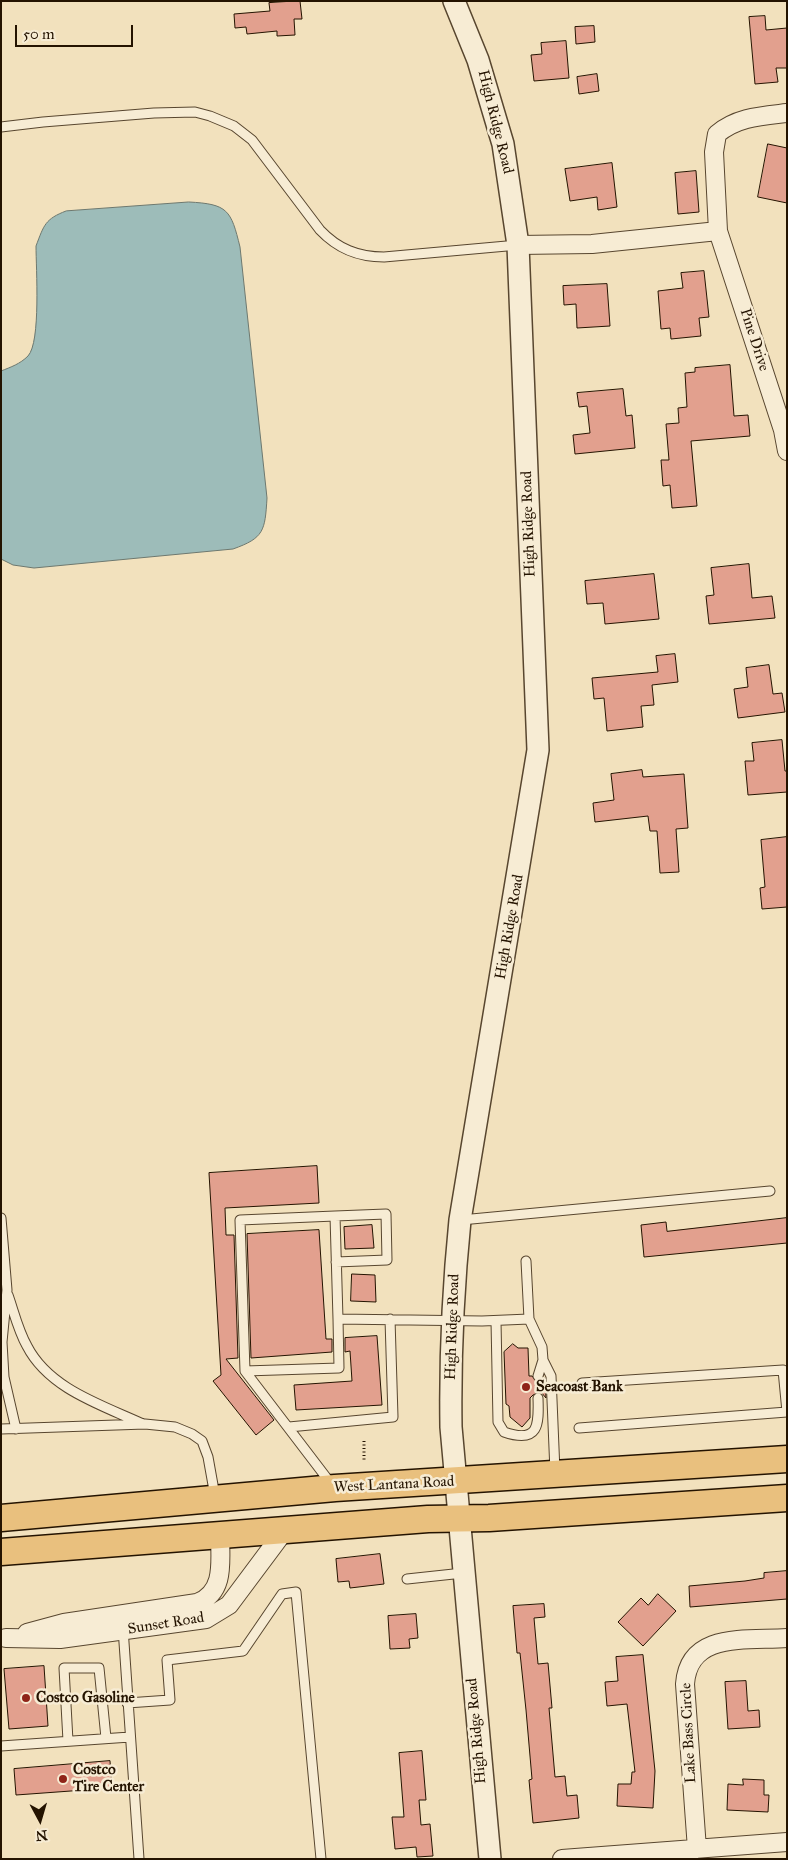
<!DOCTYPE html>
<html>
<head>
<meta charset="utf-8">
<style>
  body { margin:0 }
  #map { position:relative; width:788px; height:1860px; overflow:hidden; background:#f2e1bd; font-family:"IM FELL Great Primer",serif }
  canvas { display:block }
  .frame { position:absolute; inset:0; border:2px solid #241300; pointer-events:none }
  .north { position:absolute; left:15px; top:1795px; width:50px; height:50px; -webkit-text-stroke:4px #f7ecd4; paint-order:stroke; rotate:174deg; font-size:14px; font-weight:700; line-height:20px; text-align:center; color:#241300 }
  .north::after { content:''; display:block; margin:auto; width:18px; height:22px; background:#241300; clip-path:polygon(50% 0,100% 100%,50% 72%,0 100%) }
  .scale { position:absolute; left:15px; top:25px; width:118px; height:22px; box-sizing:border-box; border:2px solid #241300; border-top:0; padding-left:6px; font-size:15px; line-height:18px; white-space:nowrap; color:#241300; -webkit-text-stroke:4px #f7ecd4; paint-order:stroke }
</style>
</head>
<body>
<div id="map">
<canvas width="788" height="1860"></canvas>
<div class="frame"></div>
<div class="north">N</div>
<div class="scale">50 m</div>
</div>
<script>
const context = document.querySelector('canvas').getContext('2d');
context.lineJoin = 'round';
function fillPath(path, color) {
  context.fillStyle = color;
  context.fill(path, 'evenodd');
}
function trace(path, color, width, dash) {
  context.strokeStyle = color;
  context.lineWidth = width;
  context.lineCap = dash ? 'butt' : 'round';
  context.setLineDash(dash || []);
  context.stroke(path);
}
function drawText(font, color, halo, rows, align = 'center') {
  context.font = font + ' "IM FELL Great Primer",serif';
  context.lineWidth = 5;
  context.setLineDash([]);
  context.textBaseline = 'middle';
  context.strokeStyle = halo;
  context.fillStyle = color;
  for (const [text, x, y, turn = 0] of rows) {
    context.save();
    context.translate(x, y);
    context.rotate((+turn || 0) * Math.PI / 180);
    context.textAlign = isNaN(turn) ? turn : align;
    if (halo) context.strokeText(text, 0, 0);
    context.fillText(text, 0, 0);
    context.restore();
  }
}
const water = new Path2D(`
  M189,202C228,204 231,210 240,247L267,498C265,531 264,538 233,549L34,568L13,565L1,559V371C11,367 20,364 28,356C41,342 36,268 36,246C44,225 45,219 66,211Z`);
fillPath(water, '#9dbcb9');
trace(water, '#6d786f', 1);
const building = new Path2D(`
  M300,1L302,19H294L295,35L277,36V31L247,34L246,27L235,28L234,14L270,11L269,3Z
  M765,16L766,30L787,28V68H776L778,82L755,84L749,17Z
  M594,26L595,42L576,44L575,27Z
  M566,41L569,78L534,81L531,55L542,54L541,43Z
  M597,74L599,91L579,94L577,77Z
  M768,144L787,148V203L758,197Z
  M612,163L617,207L598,210L597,197L570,201L565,169Z
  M696,171L699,212L678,214L675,173Z
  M704,271L709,317L699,318L701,336L671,339L670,328L661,329L658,291L683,288L681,273Z
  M607,284L610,326L577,328L576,304L564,305L563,286Z
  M730,365L734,416L748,415L750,436L691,441L697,506L672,508L670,485L663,486L661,460H669L666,424L679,423L678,408L687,407L685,373L695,372V368Z
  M623,389L626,416L632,415L635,448L575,454L573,435L590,433L587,406L579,407L577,393Z
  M749,564L752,598L772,596L775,618L709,624L706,596L714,595L711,568Z
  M654,574L659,619L605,624L603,603L587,604L585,581Z
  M675,654L678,682L652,685L654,705L641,706L643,727L607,731L604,698L594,699L592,678L658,672L656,656Z
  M769,665L773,694L782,693L785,712L738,718L734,689L748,687L746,668Z
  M782,740L785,771H787V792L748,795L745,761H754L752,743Z
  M642,770L643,777L684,774L688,828L676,829L679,872L660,873L657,831H650L648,816L595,822L593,803L614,800L611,774Z
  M787,837V907L762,909L760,888L765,887L761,840Z
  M317,1166L319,1203L225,1208L226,1235H234L238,1358L226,1359L274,1420L256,1435L213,1381L221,1375L209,1173Z
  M787,1218V1243L644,1257L641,1225L666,1222L667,1231Z
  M372,1225L374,1248L345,1249L344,1227Z
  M319,1230L326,1339H332V1352L251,1358L247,1234Z
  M352,1274L375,1275L376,1302L351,1301Z
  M377,1336L382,1405L296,1410L294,1385L352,1381L350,1351L345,1352V1338Z
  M513,1344L518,1348H528L529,1376H532L537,1382L545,1378L546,1398L541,1392L533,1395L530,1398V1418L522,1427L510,1417L509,1406L506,1404L504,1352Z
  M380,1554L384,1584L350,1588L349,1581L338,1582L336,1559Z
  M787,1571V1599L690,1607L689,1586L745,1581L764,1578V1573Z
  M658,1594L676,1611L643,1646L618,1622L641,1598L648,1605Z
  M544,1604L545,1617L534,1618L538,1664L548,1663L552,1708H549L555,1777L565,1776L567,1796L577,1795L579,1818L533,1823L529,1780L532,1779L526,1710L520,1653H517L513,1606Z
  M416,1614L418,1638L409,1639L410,1648L390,1649L388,1616Z
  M643,1655L655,1771L653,1808L617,1806L618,1784H631L632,1772H635L627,1704L607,1706L605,1682L618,1681L616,1657Z
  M44,1666L48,1726L9,1729L4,1669Z
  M746,1681L748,1711L759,1710L760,1727L728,1729L725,1682Z
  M422,1751L426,1800H419L421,1825L430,1824L433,1856L417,1857L416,1847L395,1849L392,1817H404L399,1753Z
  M110,1761L112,1788L16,1795L14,1769Z
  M743,1779L764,1780V1795H769L768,1812L727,1810L728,1784L743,1785Z`);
fillPath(building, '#e2a08e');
trace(building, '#241300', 1);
const service = new Path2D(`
  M1,127L43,122L154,113L195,112L210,116L234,126L252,140L320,230C338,249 358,257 384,257L518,245
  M335,1216L386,1214L387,1260L336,1262
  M1,1218L7,1290L2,1342L4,1377L16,1429
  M461,1220L770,1191
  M526,1261L529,1319L542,1347L543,1360L551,1376L555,1472
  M8,1295C14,1312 18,1330 27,1346C49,1389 102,1405 143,1424
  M496,1321L498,1422L504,1432C539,1444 539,1425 538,1398
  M245,1371L240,1220L335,1216L338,1319
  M538,1376L543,1360
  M582,1383L783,1370L787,1412
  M289,1427L393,1417L390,1319
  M579,1428L787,1412
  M1,1429L145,1424L175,1427L192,1434L202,1441L208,1457L215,1496
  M332,1485L245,1371L339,1368L338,1319L482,1321L529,1319
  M407,1579L463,1573
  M123,1628L139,1859
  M127,1703L170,1700L167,1660L243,1651L282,1594L296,1592L321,1859
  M68,1741L64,1668H99L106,1738
  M1,1746L130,1737`);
const minor = new Path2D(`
  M787,113C761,116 737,117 717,134L714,152L718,231L783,430L787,451
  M518,245L592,244L718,231
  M27,1633L64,1623L197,1603C226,1592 220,1560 220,1535
  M6,1638L60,1639L206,1619L229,1605L285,1530
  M697,1849L685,1684C689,1631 747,1641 787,1638
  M562,1859L787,1842`);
const tertiary = new Path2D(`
  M454,1L478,60L503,144L518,245L538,750L460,1220C453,1289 450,1358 451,1427L490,1859`);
const primary = new Path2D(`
  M1,1518L335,1488L787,1459
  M1,1552L428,1519L489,1518L787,1498`);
trace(service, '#58462f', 11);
trace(minor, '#58462f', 20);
trace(tertiary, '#58462f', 24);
trace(primary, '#241300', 29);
trace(new Path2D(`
  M364,1441V1462`), '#241300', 3, [1, 2.5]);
trace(service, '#f7ecd4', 9);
trace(minor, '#f7ecd4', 18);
trace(tertiary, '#f7ecd4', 21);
trace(primary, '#e9c07e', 26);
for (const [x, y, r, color] of [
  [526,1387,5,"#8f2418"],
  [26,1698,5,"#8f2418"],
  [63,1779,5,"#8f2418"]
]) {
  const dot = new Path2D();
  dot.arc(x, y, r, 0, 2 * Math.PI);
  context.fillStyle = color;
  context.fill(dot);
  trace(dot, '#f7ecd4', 2);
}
drawText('15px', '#241300', '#f7ecd4', [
  ["High Ridge Road",495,122,76],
  ["Pine Drive",754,340,72],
  ["High Ridge Road",529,524,-92],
  ["High Ridge Road",510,927,-80],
  ["High Ridge Road",453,1327,-88],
  ["West Lantana Road",394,1485,-3],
  ["Sunset Road",166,1624,-9],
  ["High Ridge Road",477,1731,-95],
  ["Lake Bass Circle",689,1733,-93]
]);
drawText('bold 15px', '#241300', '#f7ecd4', [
  ["Seacoast Bank",536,1387],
  ["Costco Gasoline",36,1698],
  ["Costco",73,1770],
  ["Tire Center",73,1787]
], 'left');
</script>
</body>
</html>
